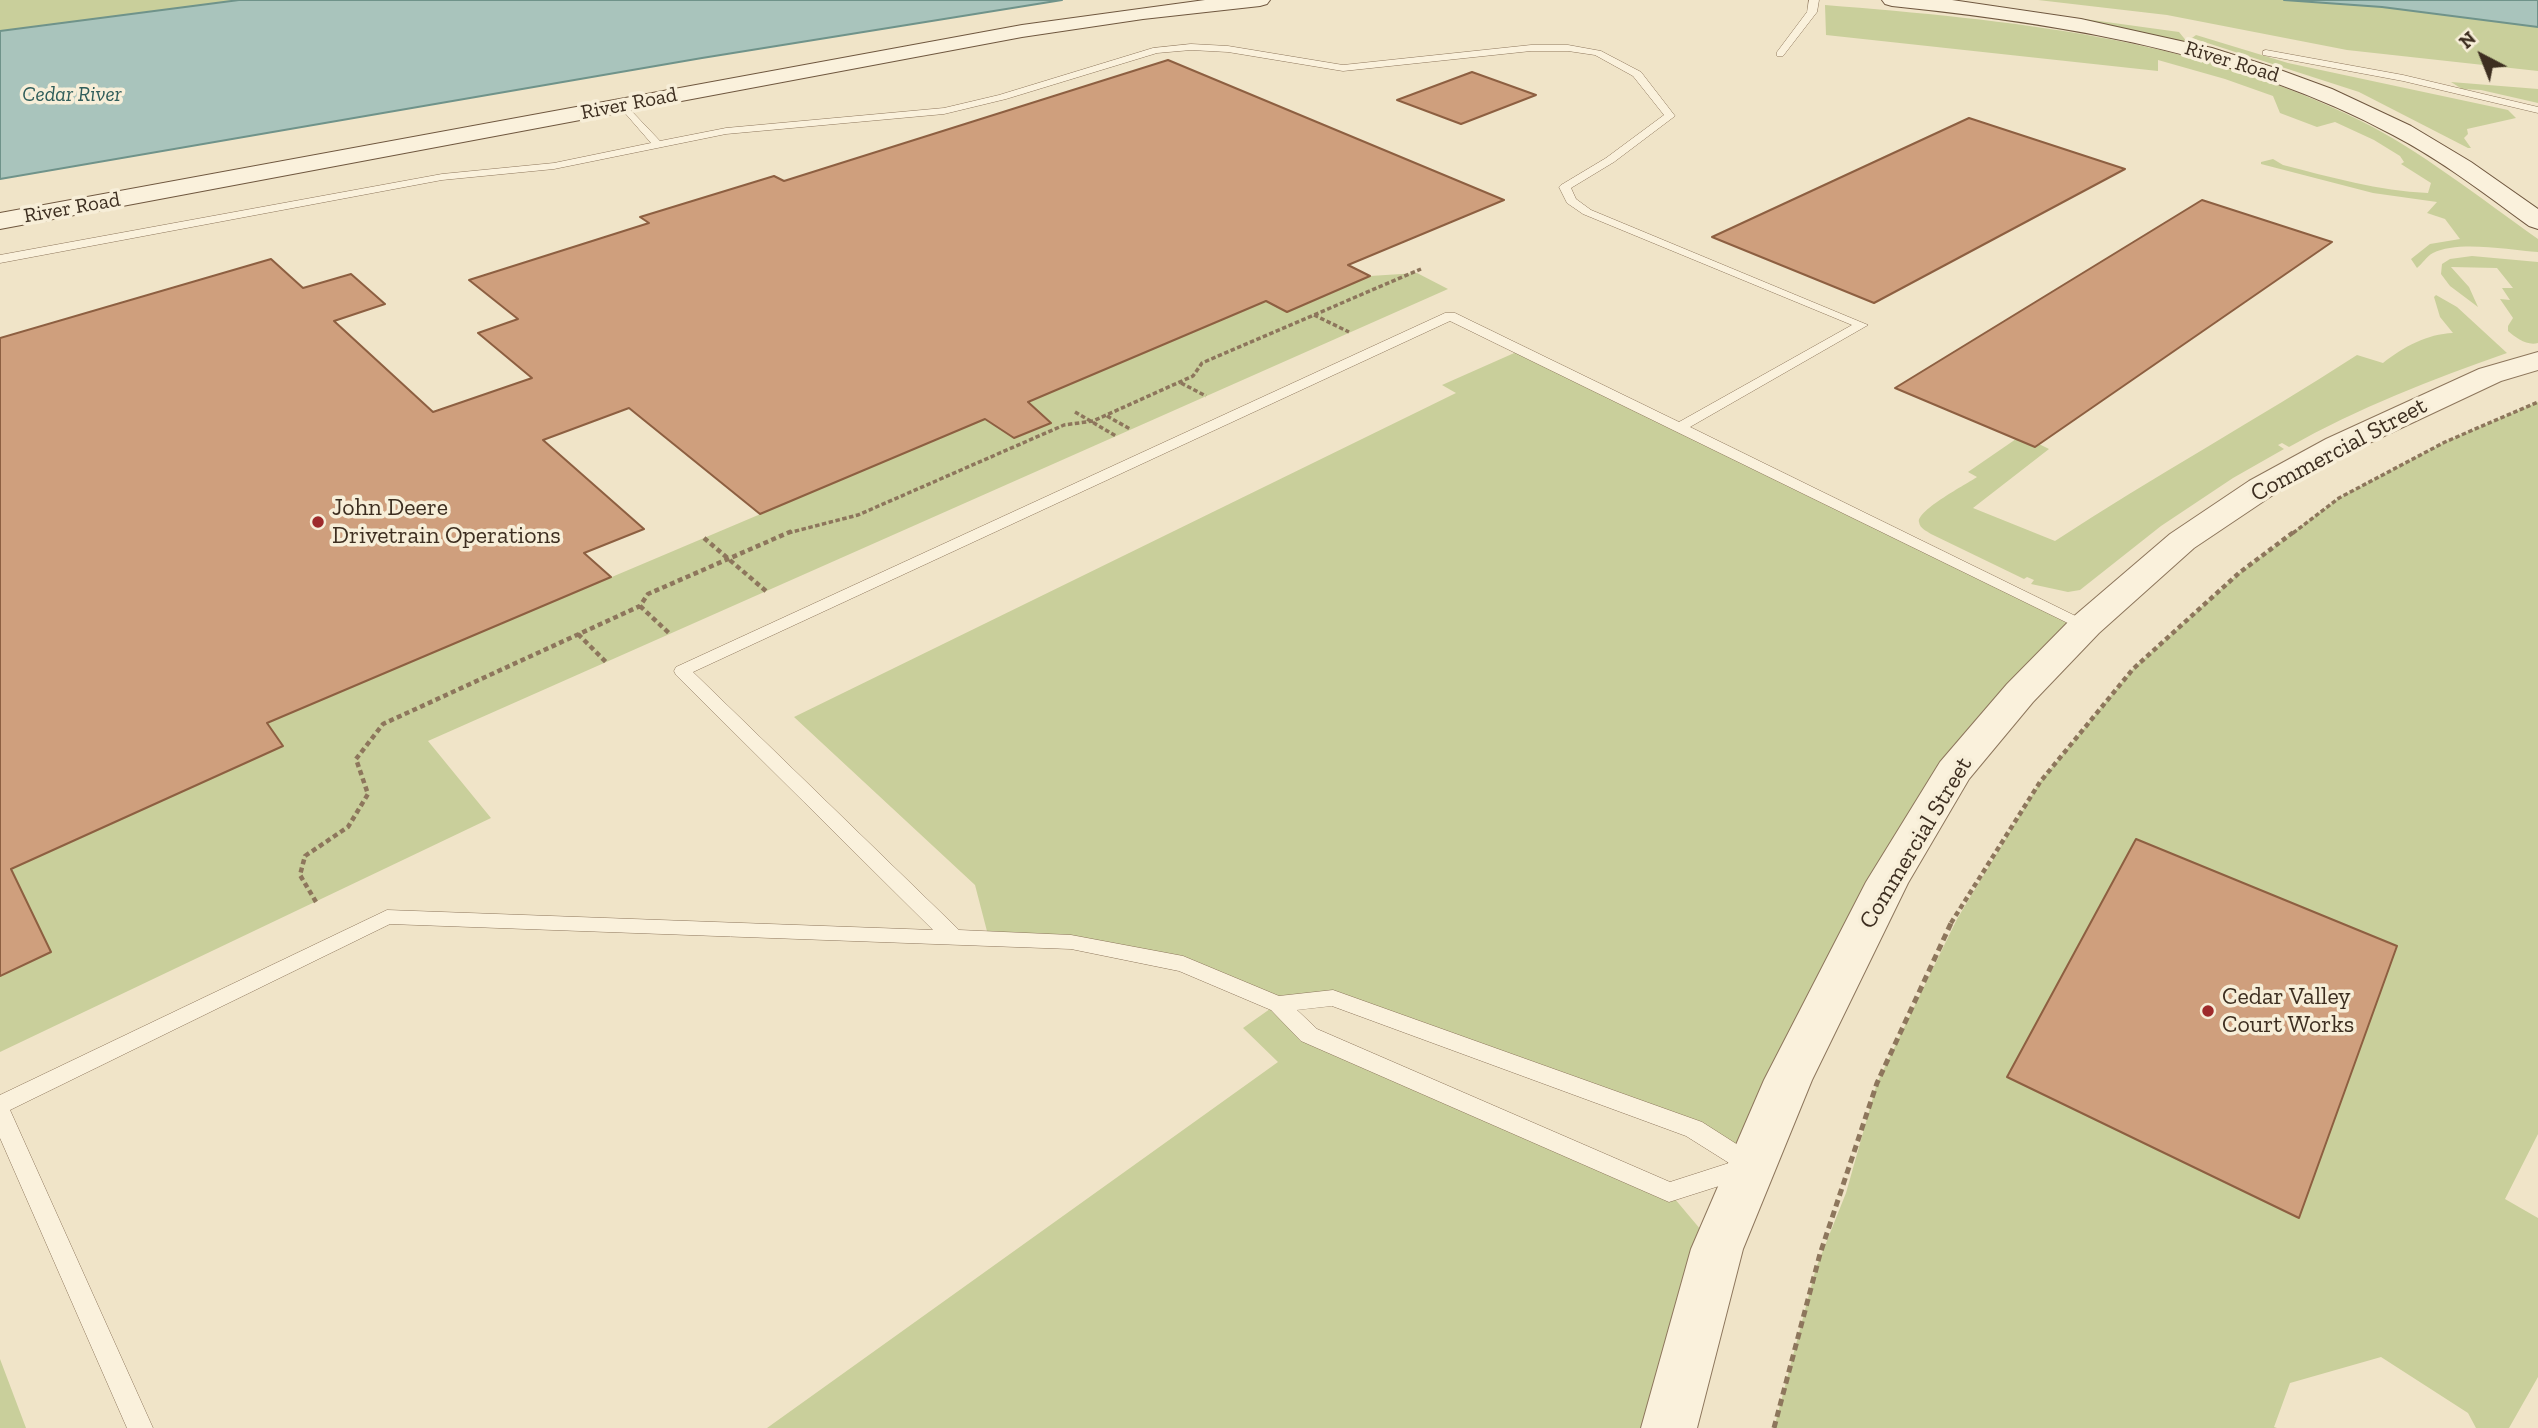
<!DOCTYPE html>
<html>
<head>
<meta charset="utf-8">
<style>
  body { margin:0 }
  #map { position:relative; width:2538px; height:1428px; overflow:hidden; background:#f0e4c8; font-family:"Zilla Slab",serif }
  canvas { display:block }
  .north { position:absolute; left:2447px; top:21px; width:70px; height:70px; -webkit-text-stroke:5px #f7eed8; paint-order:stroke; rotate:318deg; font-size:19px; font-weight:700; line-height:28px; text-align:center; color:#3d2e20 }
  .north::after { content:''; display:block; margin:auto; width:24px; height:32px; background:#3d2e20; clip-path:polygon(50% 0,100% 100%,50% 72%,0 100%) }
</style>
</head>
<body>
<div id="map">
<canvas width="2538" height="1428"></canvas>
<div class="north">N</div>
</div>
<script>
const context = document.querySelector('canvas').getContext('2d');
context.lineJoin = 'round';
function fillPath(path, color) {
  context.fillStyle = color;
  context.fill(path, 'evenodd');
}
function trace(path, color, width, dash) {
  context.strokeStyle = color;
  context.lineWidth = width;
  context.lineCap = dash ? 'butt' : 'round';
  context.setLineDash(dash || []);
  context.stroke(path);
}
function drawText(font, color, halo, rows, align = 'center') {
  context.font = font + ' "Zilla Slab",serif';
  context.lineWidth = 7;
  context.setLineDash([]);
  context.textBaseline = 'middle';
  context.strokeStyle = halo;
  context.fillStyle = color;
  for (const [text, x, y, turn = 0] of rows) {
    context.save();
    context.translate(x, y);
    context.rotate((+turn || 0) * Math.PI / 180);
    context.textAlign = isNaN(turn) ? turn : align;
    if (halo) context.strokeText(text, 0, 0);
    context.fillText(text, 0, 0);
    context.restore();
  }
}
fillPath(new Path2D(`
  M0,0H239L0,31Z
  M2038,0H2284L2382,7L2538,27V71L2347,50L2167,15Z
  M1825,5C2009,20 2193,37 2361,121C2418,149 2480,198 2538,239V252C2510,250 2458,240 2433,253C2427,256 2422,264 2417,268L2411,259L2430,244L2460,239L2445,219L2427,213L2437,202L2373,193L2261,164V162L2273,159L2283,165C2330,177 2379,191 2428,193L2431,183L2401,164L2404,162L2400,156L2374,140L2335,122L2317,127L2280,113L2273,96L2225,79L2158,60V71L1826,35Z
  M2070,17L2179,32L2188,43L2070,19Z
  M2196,35L2288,63L2508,110L2516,118L2467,129L2468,134L2464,138L2471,148H2468L2359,92L2192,38Z
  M2451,82L2538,89V103L2481,90L2462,89Z
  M2472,256L2538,262V343C2527,346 2516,338 2508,331V326L2513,318L2500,299L2510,300L2502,288H2513L2497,268L2451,267L2469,287L2478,307L2450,286L2441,274L2442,264L2450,259Z
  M1417,273L1448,289L428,741L491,818L0,1052V976L51,952L11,869L283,746L267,723L985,419L1014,438L1050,423L1028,402L1266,301L1287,311L1370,276Z
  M2436,295L2457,307L2507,353C2432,379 2358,408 2289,447L2282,443L2278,445L2284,449L2233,478L2161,526L2080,590L2068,592L2031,584L2034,580L2027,577L2024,579L1931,534C1927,531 1920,529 1919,522C1917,510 1967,484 1977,477L1968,472L2016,439L2034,447L2039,444L2049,449L1973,508L2055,541C2154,476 2258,419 2357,355L2383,363C2403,347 2427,334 2453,333L2440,317L2434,297Z
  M1521,350L2086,625L1954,771L1752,1166L1694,1129L1333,999L1279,1004L1309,1035L1669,1192L1717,1249L1669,1428H767L1278,1062L1243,1028L1277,1004L1183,964L1067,944L989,939L975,885L794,717L1456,393L1442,385Z
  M2538,402V1134L2505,1199L2538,1218V1377L2509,1428H2476L2468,1413L2381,1357L2290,1383L2274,1427L2277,1428H1774L1816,1268L1846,1193L1877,1083L1957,919L2040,782L2133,669L2239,573L2339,498L2445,442Z
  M0,1359L26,1428H0Z`), '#c9cf9b');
const water = new Path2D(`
  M239,0H1062L702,58L0,179V31Z
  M2284,0H2538V27L2382,7Z`);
fillPath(water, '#a9c4bc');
trace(water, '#6f938a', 2);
const building = new Path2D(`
  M1168,60L1504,200L1348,265L1370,276L1287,312L1266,301L1028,402L1051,423L1014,438L985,419L760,514L629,408L543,440L644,529L584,553L611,577L267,723L283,746L11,869L51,952L0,976V338L271,259L303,288L351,274L385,304L334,321L433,412L532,378L478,333L518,319L469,280L649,223L640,217L774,176L784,181Z
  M1472,72L1536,95L1461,124L1397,100Z
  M1969,118L2125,169L1874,303L1712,237Z
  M2202,200L2332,242L2035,447L1895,388Z
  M2136,839L2397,946L2299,1218L2007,1077Z`);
fillPath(building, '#cf9f7d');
trace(building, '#8d5f41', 2);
const service = new Path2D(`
  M1809,0H1819L1817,12L1783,56H1777V52L1807,12Z
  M1191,44L1228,46L1343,65L1531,45H1568L1601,51L1641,72L1675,116L1614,162L1571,188L1576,199L1591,210L1868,325L1690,427L2094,625L2086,630L2080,629L1450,321L693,672L959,930L1071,935L1183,956L1279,996L1333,990L1702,1122L1760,1159L1763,1166L1760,1173L1669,1202L1301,1041L1271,1010L1179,971L1071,949L390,924L10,1110L153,1428H127L0,1138V1095L387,910L933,930L676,675L674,671L676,667L1445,313H1455L1679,422L1852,325L1583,214L1567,203L1559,187L1561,185L1606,158L1664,115L1633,76L1595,55L1568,51H1531L1343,71L1228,52L1191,50L1157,53L1006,99L944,114L726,134L554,169L442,180L0,263V255L442,174L554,163L651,143L618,105L623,102L660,141L726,128L944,108L999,95L1153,48ZM1332,1006L1686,1136L1729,1163L1670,1182L1317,1029L1297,1010Z
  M2266,50L2403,75L2538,107V113L2403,81L2263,55V51Z`);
const tertiary = new Path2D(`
  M2538,352V370L2501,381L2348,453L2273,495L2194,548L2099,633L2033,702L1969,779L1908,883L1812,1080L1743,1249L1697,1428H1641L1691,1249L1764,1080L1866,882L1940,762L2007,684L2073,617L2170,534L2249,481L2326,439L2479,369Z`);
const secondary = new Path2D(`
  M1205,0H1270L1267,4L1260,6L1143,19L1022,37L0,229V213L1022,25Z
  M1882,0H1952L2081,19L2212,48L2272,67L2332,89L2411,126L2471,162L2538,209V229L2529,226C2485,194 2441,160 2393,135C2238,52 2064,24 1892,6L1885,4Z`);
trace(service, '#8d765c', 1);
trace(tertiary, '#8d765c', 2);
trace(secondary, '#6f573f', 2);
trace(new Path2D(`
  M1314,315L1349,332
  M1181,383L1206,396
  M1075,412L1116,436
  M1107,416L1130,429
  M788,533L858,515L1064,425L1093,421L1193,376L1202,363L1421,269
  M2293,533L2339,498L2445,442L2538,402`), '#8d765c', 3.5, [4.5, 2.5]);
trace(new Path2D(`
  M704,538L766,591
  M640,606L670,634
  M578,634L606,662
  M316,902L300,875L305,856L348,827L368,794L356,759L383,724L640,606L648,594L792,531
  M1951,923L2040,782L2133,669L2239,573L2295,531`), '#8d765c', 4.5, [5, 3.5]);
trace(new Path2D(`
  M1774,1428L1820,1254L1877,1083L1952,921`), '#8d765c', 5, [7, 4.5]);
fillPath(service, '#faf1dc');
fillPath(tertiary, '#faf1dc');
fillPath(secondary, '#faf1dc');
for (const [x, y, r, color] of [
  [318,522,7,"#9e2a2b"],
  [2208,1011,7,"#9e2a2b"]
]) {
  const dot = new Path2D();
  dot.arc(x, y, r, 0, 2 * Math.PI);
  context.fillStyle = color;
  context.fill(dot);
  trace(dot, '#f7eed8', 2.5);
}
drawText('21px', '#3d2e20', '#f7eed8', [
  ["River Road",2232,62,17],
  ["River Road",629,104,-11],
  ["River Road",72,208,-10]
]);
drawText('italic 21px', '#2f5d5a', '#f7eed8', [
  ["Cedar River",72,95]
]);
drawText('24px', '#3d2e20', '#f7eed8', [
  ["Commercial Street",2339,450,-28],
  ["Commercial Street",1916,843,-59]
]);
drawText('24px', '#3d2e20', '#f7eed8', [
  ["John Deere",332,508],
  ["Drivetrain Operations",332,536],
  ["Cedar Valley",2222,997],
  ["Court Works",2222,1025]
], 'left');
</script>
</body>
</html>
